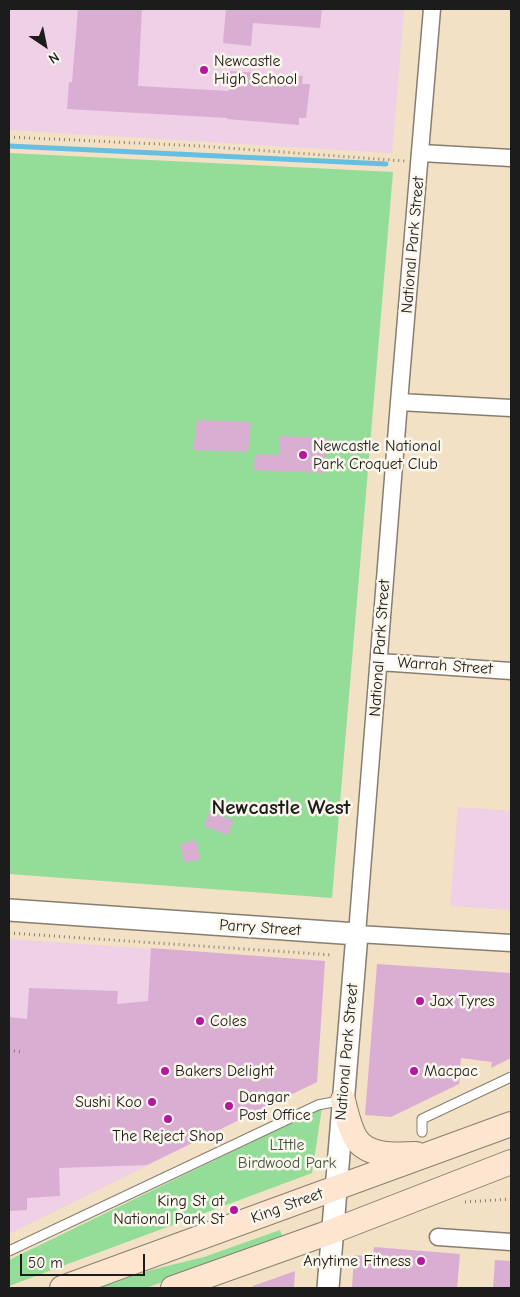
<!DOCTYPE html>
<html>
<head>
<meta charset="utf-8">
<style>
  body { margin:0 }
  #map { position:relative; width:520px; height:1297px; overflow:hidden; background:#f2e1c4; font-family:"Comic Neue",sans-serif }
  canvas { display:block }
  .frame { position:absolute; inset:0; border:10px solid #1c1c1c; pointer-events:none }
  .north { position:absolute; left:20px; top:20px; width:50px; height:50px; -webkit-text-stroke:4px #fbf7ec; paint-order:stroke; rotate:146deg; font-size:14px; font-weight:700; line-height:20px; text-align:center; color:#1c1c1c }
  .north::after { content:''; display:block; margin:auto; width:18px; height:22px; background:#1c1c1c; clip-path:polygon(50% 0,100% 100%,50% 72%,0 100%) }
  .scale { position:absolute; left:20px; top:1254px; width:125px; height:22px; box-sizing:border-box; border:2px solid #1c1c1c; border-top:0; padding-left:6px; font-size:15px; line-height:18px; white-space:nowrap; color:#1c1c1c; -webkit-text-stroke:4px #fbf7ec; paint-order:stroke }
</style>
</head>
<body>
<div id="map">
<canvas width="520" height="1297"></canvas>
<div class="frame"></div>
<div class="north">N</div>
<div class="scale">50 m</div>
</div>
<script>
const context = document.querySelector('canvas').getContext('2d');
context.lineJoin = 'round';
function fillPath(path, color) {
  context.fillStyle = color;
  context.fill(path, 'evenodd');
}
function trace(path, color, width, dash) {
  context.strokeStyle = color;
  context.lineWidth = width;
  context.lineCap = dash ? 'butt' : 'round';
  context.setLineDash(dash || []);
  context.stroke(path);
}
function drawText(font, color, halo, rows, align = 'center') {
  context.font = font + ' "Comic Neue",sans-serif';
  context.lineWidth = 5;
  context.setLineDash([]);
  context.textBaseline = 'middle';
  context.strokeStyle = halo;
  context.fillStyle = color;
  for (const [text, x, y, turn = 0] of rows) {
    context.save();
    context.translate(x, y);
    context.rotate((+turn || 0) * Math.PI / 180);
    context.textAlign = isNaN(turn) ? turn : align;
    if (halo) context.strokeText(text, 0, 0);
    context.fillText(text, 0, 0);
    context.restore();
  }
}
fillPath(new Path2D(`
  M9,9H404L392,153L9,130Z
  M458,807L511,811V910L450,906Z
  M9,939L325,961L317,1082L9,1234Z`), '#efd0e6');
fillPath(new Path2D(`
  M9,153L393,172L332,898L9,874Z
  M322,1108L312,1173L9,1286V1260Z
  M280,1230L283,1238L146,1288H98L151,1270L204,1257Z`), '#94dd98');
trace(new Path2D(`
  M9,146L386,164`), '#65bfe3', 5);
fillPath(new Path2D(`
  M78,9H142L138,86L229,91L230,71L303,76L302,84H310L306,118H299V125L227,119V118L67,109L69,82H72Z
  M226,9H322L320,28L253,23L251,46L223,43Z
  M197,420L251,422L248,452L193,450Z
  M280,436L327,438L325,473L254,470L255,454L279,455Z
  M209,812L233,820L228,835L204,826Z
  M196,840L200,860L184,862L180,844Z
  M151,948L325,961L317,1082L147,1165L59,1168L60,1196L27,1198V1210L9,1211V1017L27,1019L29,988L118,991L117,1004L148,1001Z
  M377,964L511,973V1058L491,1068L492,1062L461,1058L459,1084L391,1117L365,1115Z
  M374,1247L460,1254L457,1288H352L354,1255L373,1257Z
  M495,1260L511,1261V1288H493Z
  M295,1271L294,1288H253V1286Z`), '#daaed3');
const service = new Path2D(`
  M422,1132V1119L511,1077
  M9,1251L318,1105L343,1100`);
const minor = new Path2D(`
  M432,9L399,402L357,934L511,943
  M421,153L511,158
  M399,402L511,408
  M379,662L511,671
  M438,1237L511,1242`);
const tertiary = new Path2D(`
  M9,910L357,934L328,1288`);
const secondary = new Path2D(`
  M343,1100C346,1112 349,1126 355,1137C366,1157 396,1155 416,1154
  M62,1288L511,1124
  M173,1288L333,1231L511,1162`);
trace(service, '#877e70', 11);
trace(minor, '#877e70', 19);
trace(tertiary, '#877e70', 24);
trace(secondary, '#877e70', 26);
trace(new Path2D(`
  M9,137L200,146L405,161
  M9,933L333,955
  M9,1050L24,1052
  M465,1202L511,1199`), '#877e70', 3, [1, 4]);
trace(service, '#fff', 9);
trace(minor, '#fff', 16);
trace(tertiary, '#fff', 21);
trace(secondary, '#fde5d0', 24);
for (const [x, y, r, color] of [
  [204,70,5,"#b5179e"],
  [303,455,5,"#b5179e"],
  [420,1001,5,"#b5179e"],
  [200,1021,5,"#b5179e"],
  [165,1071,5,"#b5179e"],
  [414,1071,5,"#b5179e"],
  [152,1102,5,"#b5179e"],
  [229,1106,5,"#b5179e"],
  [168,1119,5,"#b5179e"],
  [234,1210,5,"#b5179e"],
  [421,1261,5,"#b5179e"]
]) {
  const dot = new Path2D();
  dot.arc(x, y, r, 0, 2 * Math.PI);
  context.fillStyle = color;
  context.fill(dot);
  trace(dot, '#fbf7ec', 2);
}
drawText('16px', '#1c1c1c', '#fbf7ec', [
  ["Newcastle",214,61],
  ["High School",214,79],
  ["Newcastle National",313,446],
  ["Park Croquet Club",313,464],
  ["Jax Tyres",430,1001],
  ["Coles",210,1021],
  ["Bakers Delight",175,1071],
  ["Macpac",424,1071],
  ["Dangar",239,1097],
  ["Post Office",239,1115],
  ["Sushi Koo",142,1102,"right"],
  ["The Reject Shop",168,1136,"center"],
  ["King St at",224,1201,"right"],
  ["National Park St",224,1219,"right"],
  ["Anytime Fitness",411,1261,"right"]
], 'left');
drawText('16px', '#1c1c1c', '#fbf7ec', [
  ["National Park Street",413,245,-85],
  ["National Park Street",380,648,-86],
  ["Warrah Street",445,666,4],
  ["Parry Street",260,928,4],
  ["National Park Street",347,1052,-85],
  ["King Street",287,1206,-20]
]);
drawText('16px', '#405641', '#fbf7ec', [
  ["LIttle",287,1145],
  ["Birdwood Park",287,1163]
]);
drawText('bold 21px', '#1c1c1c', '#fbf7ec', [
  ["Newcastle West",281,808]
]);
</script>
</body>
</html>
